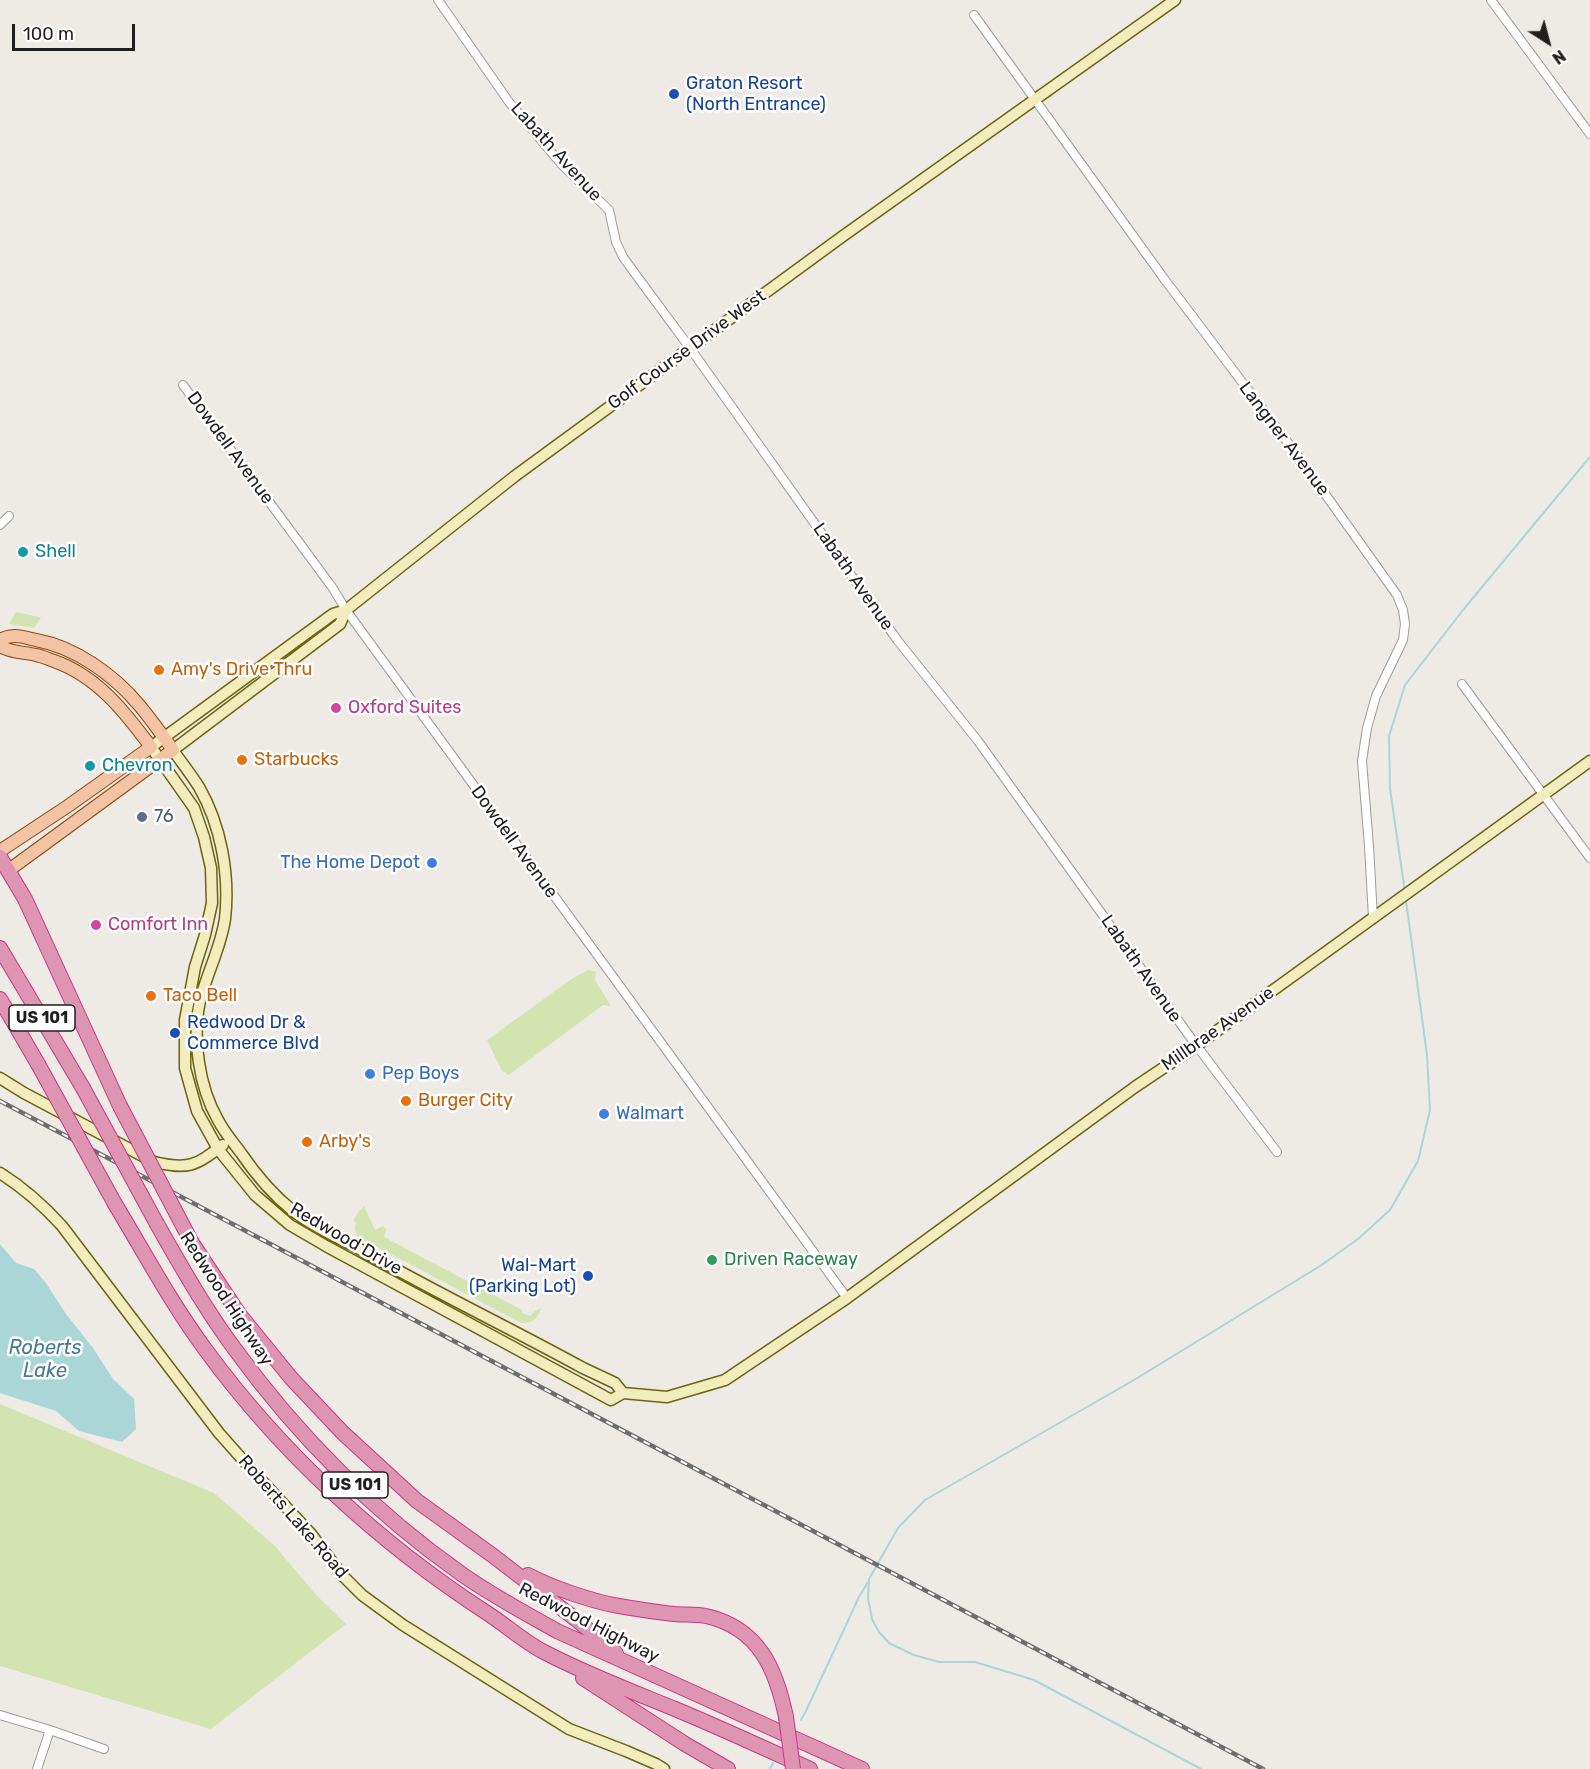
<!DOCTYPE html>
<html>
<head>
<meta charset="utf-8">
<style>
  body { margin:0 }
  #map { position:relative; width:1590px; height:1769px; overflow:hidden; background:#eeeae6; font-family:Rubik,sans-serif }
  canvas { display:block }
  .north { position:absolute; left:1518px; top:12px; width:60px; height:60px; -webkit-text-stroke:4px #fff; paint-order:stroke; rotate:144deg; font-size:16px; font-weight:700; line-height:24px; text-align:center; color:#1f1f1f }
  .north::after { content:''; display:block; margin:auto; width:21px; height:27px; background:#1f1f1f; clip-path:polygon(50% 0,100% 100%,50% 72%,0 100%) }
  .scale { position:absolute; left:12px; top:24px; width:123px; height:27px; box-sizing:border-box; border:3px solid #1f1f1f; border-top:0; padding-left:8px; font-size:18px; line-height:21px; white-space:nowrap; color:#1f1f1f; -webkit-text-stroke:4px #fff; paint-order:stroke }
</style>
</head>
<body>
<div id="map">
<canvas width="1590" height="1769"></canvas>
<div class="north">N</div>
<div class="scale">100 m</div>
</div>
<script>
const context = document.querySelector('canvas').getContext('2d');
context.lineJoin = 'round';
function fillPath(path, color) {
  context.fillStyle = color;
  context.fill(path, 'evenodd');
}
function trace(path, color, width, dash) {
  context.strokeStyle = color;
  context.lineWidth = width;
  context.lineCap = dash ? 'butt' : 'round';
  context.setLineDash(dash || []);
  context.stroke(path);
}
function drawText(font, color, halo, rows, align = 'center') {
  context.font = font + ' Rubik,sans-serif';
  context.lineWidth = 5;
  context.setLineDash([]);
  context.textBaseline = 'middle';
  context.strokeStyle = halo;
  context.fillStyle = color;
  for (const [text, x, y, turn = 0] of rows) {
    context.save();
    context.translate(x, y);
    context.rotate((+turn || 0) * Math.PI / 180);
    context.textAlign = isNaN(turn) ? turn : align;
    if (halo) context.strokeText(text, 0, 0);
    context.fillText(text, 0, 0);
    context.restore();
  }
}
fillPath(new Path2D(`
  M16,612L39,617L41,618L34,628L9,624Z
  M588,970L596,972L595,980L611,1006L603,1005L510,1074L507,1075L506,1073L502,1071L487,1040L573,978Z
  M364,1206L375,1230L383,1226L386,1230L384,1237L522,1310V1313L530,1316L535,1311L542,1308C536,1319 534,1323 521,1323L357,1236L355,1228L356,1222L353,1221L359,1211Z
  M0,1404L214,1493L275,1546L316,1595L346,1624L211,1729L0,1666Z`), '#d3e4b1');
fillPath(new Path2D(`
  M0,1244L16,1263L34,1269L46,1283L66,1314L93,1348L113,1379L134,1399L136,1429L122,1442L79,1431L56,1411L0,1393Z`), '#aad6d8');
trace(new Path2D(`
  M1405,892L1390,789L1389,736L1405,685L1463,610L1590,457
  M801,1720L806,1711L859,1597L868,1582
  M770,1769L773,1763
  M1201,1769L1034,1680L975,1662H939L914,1655L889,1643L879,1632L872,1619L868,1598L869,1579L898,1528L925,1500L1134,1380L1320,1266L1358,1239L1390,1210L1418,1161L1430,1110L1427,1055L1406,901`), '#aad6d8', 2);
const street = new Path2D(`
  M438,0L509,102L563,166L609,210L616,242L623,257L639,279L690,348L898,641L978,741L1193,1041L1277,1152
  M1491,0L1590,134
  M974,15L1165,280L1298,456L1397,595L1403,610L1405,624L1403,640L1376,696L1367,728L1362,761L1369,846L1373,918
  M183,385L332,587L346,610L847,1298
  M0,525L9,516
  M1462,684L1590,858
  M0,1715L50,1730L104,1749
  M37,1769L50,1730`);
const secondary = new Path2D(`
  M1175,0L843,236L515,476L346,610L333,614L151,747L194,808L204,837L211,868L212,903L205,935L195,967L185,1020V1068L197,1111L218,1149L255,1195L290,1225L326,1246L611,1400L623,1393L667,1397L725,1380L847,1298L1135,1087L1196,1046L1590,761
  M346,610L340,624L173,750C181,762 191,774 199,787C221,825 230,875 225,919C221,947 207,973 200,1001C192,1038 199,1087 218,1120C224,1132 233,1142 241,1153C256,1175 272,1194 292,1210C313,1227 340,1238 363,1251C435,1292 510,1328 583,1368L615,1383L623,1393
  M0,1078L24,1093L154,1162C189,1170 195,1166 223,1145
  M0,1173C24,1188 43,1205 62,1226L219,1433L250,1468L311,1534L342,1575L362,1595L403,1625L569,1729L626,1751L656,1764L664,1769`);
const primary = new Path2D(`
  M0,640C13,633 22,637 36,640C75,647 114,675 139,705C151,719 162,735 173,750L9,870
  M0,646C11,653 24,652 36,655C42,656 48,659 54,661C97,676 125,712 151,747L68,806L0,851`);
const highway = new Path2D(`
  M0,857L25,899L120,1106
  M0,948L83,1088
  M0,999L38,1064
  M115,1204C144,1252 171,1303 205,1349C281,1453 379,1543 487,1613C506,1625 524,1642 544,1652C586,1674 631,1691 675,1709C721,1728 766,1749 810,1769
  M157,1224C181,1266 205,1309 234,1348C297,1435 375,1513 463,1575C493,1596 525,1613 557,1631L862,1769
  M192,1243L239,1314L291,1378L343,1433L417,1501L492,1555L578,1621L616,1653
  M528,1575C550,1587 594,1602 619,1606C637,1609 655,1612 674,1614C684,1615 695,1614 706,1616C759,1628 776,1669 786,1717
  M583,1678L685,1744L728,1769`);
trace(street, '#9c9c9c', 10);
trace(secondary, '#6c640f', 13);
trace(primary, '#8b4a0e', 14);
trace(highway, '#ca3585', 16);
trace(street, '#fff', 8);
trace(secondary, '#f3ecbf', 10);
trace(primary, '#f3c3a6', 12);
trace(highway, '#de95b1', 14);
const rail = new Path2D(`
  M0,1101L1263,1769`);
trace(rail, '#6d6d6d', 4.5);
trace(rail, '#fff', 2, [7]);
const highwayBridge = new Path2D(`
  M38,1064L115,1204
  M83,1088L157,1224
  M120,1106L192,1243
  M786,1717L793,1769`);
trace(highwayBridge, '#ca3585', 16, []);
trace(highwayBridge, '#de95b1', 14);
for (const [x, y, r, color] of [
  [674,94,6,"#1a4fb4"],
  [23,552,6,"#0f9aa8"],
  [159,670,6,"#e8710a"],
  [336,708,6,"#d1479c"],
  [242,760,6,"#e8710a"],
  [90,766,6,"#0f9aa8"],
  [142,817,6,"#5c6f8a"],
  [432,863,6,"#3f7fe0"],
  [96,925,6,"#d1479c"],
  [151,996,6,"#e8710a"],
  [175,1033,6,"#1a4fb4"],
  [370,1074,6,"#3f7fe0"],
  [406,1101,6,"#e8710a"],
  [604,1114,6,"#3f7fe0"],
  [307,1142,6,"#e8710a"],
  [712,1260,6,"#2e9e5b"],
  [588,1276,6,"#1a4fb4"]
]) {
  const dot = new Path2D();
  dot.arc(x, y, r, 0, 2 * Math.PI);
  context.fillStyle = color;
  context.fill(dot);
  trace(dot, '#fff', 2);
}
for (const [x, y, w] of [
  [42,1018,66],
  [355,1485,66]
]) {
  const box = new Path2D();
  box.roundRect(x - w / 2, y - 13, w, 26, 4.5);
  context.fillStyle = '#fff';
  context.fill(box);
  trace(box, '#1f1f1f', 1.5);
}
drawText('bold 16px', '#1f1f1f', null, [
  ["US 101",42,1018],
  ["US 101",355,1485]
]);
drawText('18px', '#164399', '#fff', [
  ["Graton Resort",686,84],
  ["(North Entrance)",686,105],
  ["Redwood Dr &",187,1023],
  ["Commerce Blvd",187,1044],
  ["Wal-Mart",576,1266,"right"],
  ["(Parking Lot)",576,1287,"right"]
], 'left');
drawText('18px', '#1f1f1f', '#fff', [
  ["Labath Avenue",556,152,48],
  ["Golf Course Drive West",687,350,-36],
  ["Langner Avenue",1284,439,53],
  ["Dowdell Avenue",230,448,54],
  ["Labath Avenue",853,577,55],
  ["Dowdell Avenue",514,842,54],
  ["Labath Avenue",1141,969,55],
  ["Millbrae Avenue",1218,1029,-35],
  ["Redwood Drive",346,1239,30],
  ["Redwood Highway",226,1299,57],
  ["Roberts Lake Road",293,1517,49],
  ["Redwood Highway",589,1623,27]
]);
drawText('18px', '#0d838f', '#fff', [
  ["Shell",35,552],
  ["Chevron",102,766]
], 'left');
drawText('18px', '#c56008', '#fff', [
  ["Amy's Drive Thru",171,670],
  ["Starbucks",254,760],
  ["Taco Bell",163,996],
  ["Burger City",418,1101],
  ["Arby's",319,1142]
], 'left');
drawText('18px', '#b23c85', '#fff', [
  ["Oxford Suites",348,708],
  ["Comfort Inn",108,925]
], 'left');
drawText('18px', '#4e5e75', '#fff', [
  ["76",154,817]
], 'left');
drawText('18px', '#366cbe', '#fff', [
  ["The Home Depot",420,863,"right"],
  ["Pep Boys",382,1074],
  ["Walmart",616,1114]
], 'left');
drawText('18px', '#27864d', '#fff', [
  ["Driven Raceway",724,1260]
], 'left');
drawText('italic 20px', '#4a7a8f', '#fff', [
  ["Roberts",45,1348],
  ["Lake",45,1371]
]);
</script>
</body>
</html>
